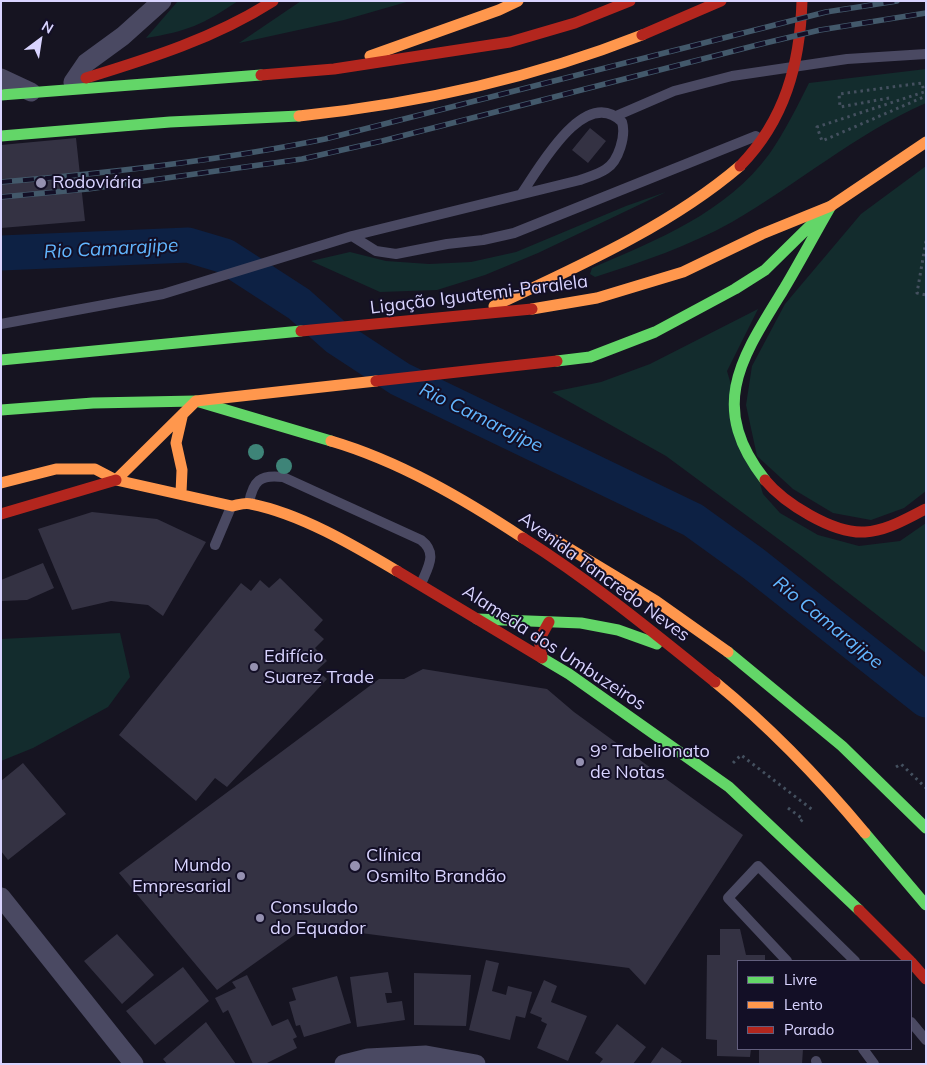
<!DOCTYPE html>
<html>
<head>
<meta charset="utf-8">
<style>
  body { margin:0 }
  #map { position:relative; width:927px; height:1065px; overflow:hidden; background:#161421; font-family:Mulish,sans-serif }
  canvas { display:block }
  .frame { position:absolute; inset:0; border:2px solid #d9d4ff; pointer-events:none }
  .legend { position:absolute; left:737px; top:960px; width:175px; height:90px; box-sizing:border-box; background:#130f26; border:1px solid #625e7d; margin:0; padding:6px 9px; list-style:none; font-size:15px; color:#d9d4ff }
  .legend li { display:flex; align-items:center; gap:10px; height:25px }
  .legend b { width:25px; border:1px solid #625e7d }
  .north { position:absolute; left:15px; top:15px; width:50px; height:50px; -webkit-text-stroke:4px #130f26; paint-order:stroke; rotate:31deg; font-size:14px; font-weight:700; line-height:20px; text-align:center; color:#d9d4ff }
  .north::after { content:''; display:block; margin:auto; width:18px; height:22px; background:#d9d4ff; clip-path:polygon(50% 0,100% 100%,50% 72%,0 100%) }
</style>
</head>
<body>
<div id="map">
<canvas width="927" height="1065"></canvas>
<div class="frame"></div>
<ul class="legend">
<li><b style="height:6px;background:#63d668"></b>Livre</li>
<li><b style="height:6px;background:#ff974d"></b>Lento</li>
<li><b style="height:6px;background:#b3261e"></b>Parado</li>
</ul>
<div class="north">N</div>
</div>
<script>
const context = document.querySelector('canvas').getContext('2d');
context.lineJoin = 'round';
function fillPath(path, color) {
  context.fillStyle = color;
  context.fill(path, 'evenodd');
}
function trace(path, color, width, dash) {
  context.strokeStyle = color;
  context.lineWidth = width;
  context.lineCap = dash ? 'butt' : 'round';
  context.setLineDash(dash || []);
  context.stroke(path);
}
function drawText(font, color, halo, rows, align = 'center') {
  context.font = font + ' Mulish,sans-serif';
  context.lineWidth = 4;
  context.setLineDash([]);
  context.textBaseline = 'middle';
  context.strokeStyle = halo;
  context.fillStyle = color;
  for (const [text, x, y, turn = 0] of rows) {
    context.save();
    context.translate(x, y);
    context.rotate((+turn || 0) * Math.PI / 180);
    context.textAlign = isNaN(turn) ? turn : align;
    if (halo) context.strokeText(text, 0, 0);
    context.fillText(text, 0, 0);
    context.restore();
  }
}
fillPath(new Path2D(`
  M178,1H238C202,25 188,31 146,38Z
  M301,1H410L344,20L239,43Z
  M926,69V103C855,134 798,184 732,222C689,246 642,262 595,277L590,274L592,268C656,240 727,213 770,153C785,131 797,107 809,83Z
  M926,166V491L904,508L871,520L833,513L793,489L757,456L746,405L752,366L785,304L861,214Z
  M666,192L538,253L485,275L437,290L380,292L311,261L350,252L386,261L429,264L471,262L516,252L626,206Z
  M758,309L727,371L763,494L780,513L818,535L859,546L900,541L926,523V653L800,555L666,456L552,392L601,382L650,364Z
  M120,633L130,677L108,707L33,748L1,761V639Z`), '#132c2d');
trace(new Path2D(`
  M1,253L188,245L225,256L299,304L336,337L400,379L693,520L754,564L926,700`), '#0d2144', 35);
fillPath(new Path2D(`
  M590,128L606,141L588,163L572,150Z
  M76,138L85,221L1,228V145Z
  M92,512L157,519L206,542L163,616L148,605L111,601L72,610L38,529Z
  M43,563L54,588L27,600L1,601V580Z
  M280,578L323,620L314,630L324,639L315,648L327,661L317,670L327,679L227,787L215,778L196,801L119,735L241,583L251,591L260,580L269,588Z
  M423,669L547,689L574,712L743,835L645,985L629,968L307,926L217,990L119,873L379,679H404Z
  M23,763L66,814L8,860L1,851V781Z
  M720,929H740L746,955H765V961H738V1049H751L750,1057L717,1056V1040L706,1039L707,955H720Z
  M117,934L154,975L122,1004L84,961Z
  M486,960L499,963L492,991L506,995L508,986L532,992L525,1018L516,1016L510,1040L469,1030Z
  M183,967L209,1001L155,1045L126,1011Z
  M388,972L392,993H385L387,1003L402,1001L405,1020L357,1027L350,977Z
  M414,973L471,975L466,1026L414,1025Z
  M247,975L272,1026L288,1019L297,1037L293,1039L297,1048L265,1064H253L228,1010L223,1013L215,998L236,988L232,982Z
  M337,976L351,1023L304,1037L300,1025L296,1026L289,1002L296,1000L292,988Z
  M544,980L557,986L551,1002L587,1016L568,1061L537,1048L547,1024L541,1021L542,1018L530,1013Z
  M206,1022L236,1064H167L163,1059Z
  M617,1024L646,1047L633,1064H599L603,1059L595,1053Z
  M662,1047L682,1061L680,1064H650Z
  M759,1049H803L802,1064H759Z`), '#343243');
trace(new Path2D(`
  M889,98L840,107L839,94L922,83L924,92L817,127L822,141L926,96
  M926,241L917,293L926,295
  M733,763L741,755L814,811
  M896,767L901,764L926,788
  M788,808L803,819L799,823`), '#44505f', 3, [2.5, 4]);
trace(new Path2D(`
  M616,116L674,91L732,76L847,59L926,54
  M352,236L376,251L396,254L447,244L483,240L514,233L756,136
  M1,324L163,294L352,236L580,180C588,177 599,174 606,169C619,161 626,135 622,122C585,85 540,167 522,193
  M249,503C253,481 260,474 283,477L421,540C438,553 428,567 421,584
  M215,545L231,507
  M787,961L728,898L758,866L855,961
  M911,1022L926,1040
  M863,1049L874,1064
  M816,1061L817,1064`), '#4a4962', 10);
trace(new Path2D(`
  M1,78L31,92
  M73,82L86,63L123,36L162,1
  M1,897L134,1064
  M344,1064L368,1058L426,1055L476,1064`), '#4a4962', 19);
trace(new Path2D(`
  M1,95L261,75
  M1,136L170,122L299,116
  M1,360L301,331
  M557,361L590,357L655,332L735,289L765,270L822,214
  M1,410L93,403L196,401L331,441
  M765,480C708,407 740,360 782,292C799,264 814,235 831,206
  M477,619L581,623L618,630L657,644
  M728,652L842,746L926,828
  M542,658L569,674L729,787L859,910
  M865,833L926,905`), '#63d668', 11);
trace(new Path2D(`
  M370,56L499,10L518,1
  M299,116C416,104 533,78 642,35
  M494,306C577,267 670,226 740,166
  M532,309L597,298L683,272L762,234L831,206L926,142
  M331,441C399,461 464,499 523,538
  M116,480L196,401L376,381
  M1,483L56,469H95L116,480L232,506C238,505 245,502 251,504C301,514 353,545 397,571
  M181,493L182,470L176,443L182,417
  M555,540L656,601L728,652
  M715,682C770,727 820,779 865,833`), '#ff974d', 11);
trace(new Path2D(`
  M642,35L721,1
  M261,75L334,69L510,42L575,23L630,1
  M86,78C151,58 215,38 273,1
  M740,166C785,120 800,64 802,1
  M301,331L532,309
  M376,381L557,361
  M765,480C784,503 833,534 865,532C887,531 907,518 926,509
  M1,514L116,480
  M523,538C591,581 653,632 715,682
  M397,571L542,658
  M542,657L539,640L549,622
  M859,910L910,961
  M911,962L926,979`), '#b3261e', 11);
const rail = new Path2D(`
  M1,182C110,173 218,161 325,139L826,12L897,1
  M1,197L88,189L302,159L382,141L761,44L820,30L926,13`);
trace(rail, '#43596b', 5.5);
trace(rail, '#130f26', 4, [11]);
context.fillStyle = '#3e8478';
for (const [x, y] of [
  [256,452],
  [284,466]
]) {
  context.beginPath();
  context.arc(x, y, 8, 0, 2 * Math.PI);
  context.fill();
}
for (const [x, y, r, color] of [
  [41,183,6,"#9591b1"],
  [254,667,5,"#9591b1"],
  [580,762,5,"#9591b1"],
  [355,866,6,"#9591b1"],
  [241,876,5,"#9591b1"],
  [260,918,5,"#9591b1"]
]) {
  const dot = new Path2D();
  dot.arc(x, y, r, 0, 2 * Math.PI);
  context.fillStyle = color;
  context.fill(dot);
  trace(dot, '#130f26', 2);
}
drawText('18px', '#d9d4ff', '#130f26', [
  ["Rodoviária",52,183],
  ["Edifício",264,657],
  ["Suarez Trade",264,678],
  ["9° Tabelionato",590,752],
  ["de Notas",590,773],
  ["Clínica",366,856],
  ["Osmilto Brandão",366,877],
  ["Mundo",231,866,"right"],
  ["Empresarial",231,887,"right"],
  ["Consulado",270,908],
  ["do Equador",270,929]
], 'left');
drawText('18px', '#d9d4ff', '#130f26', [
  ["Ligação Iguatemi-Paralela",479,295,-7],
  ["Avenida Tancredo Neves",604,577,36],
  ["Alameda dos Umbuzeiros",554,648,33]
]);
drawText('italic 19px', '#62b6ff', '#130f26', [
  ["Rio Camarajipe",111,249,-3],
  ["Rio Camarajipe",481,418,26],
  ["Rio Camarajipe",828,623,39]
]);
</script>
</body>
</html>
